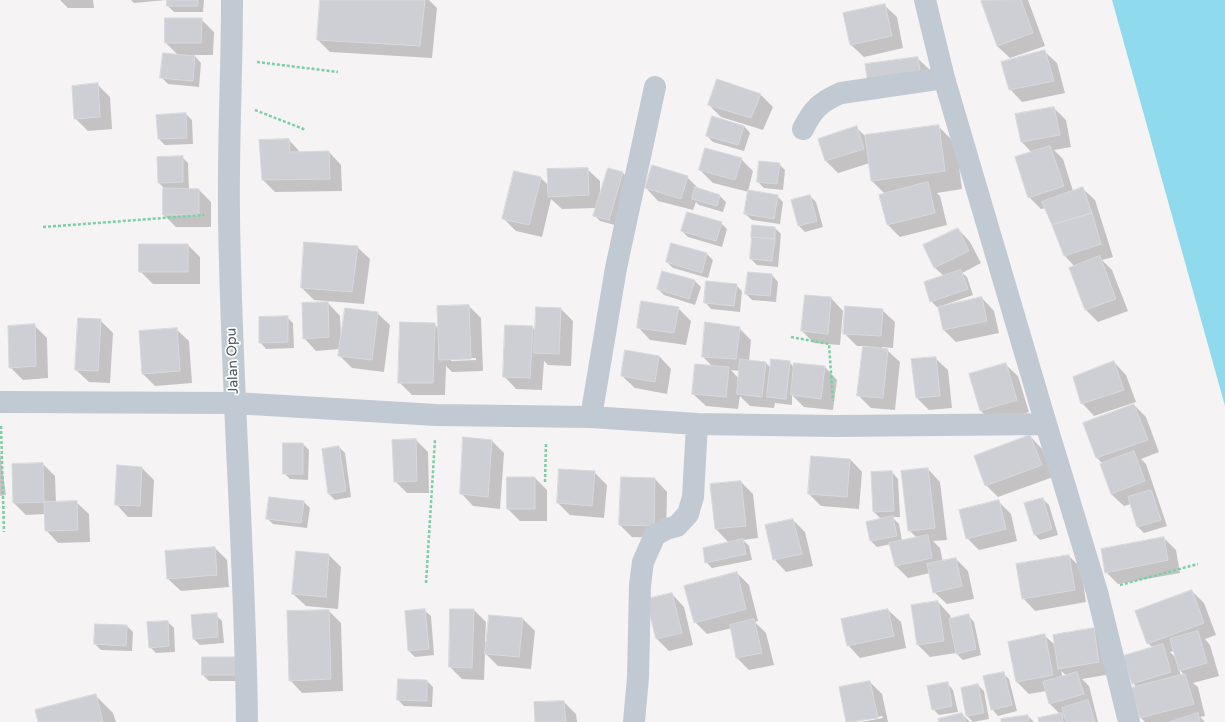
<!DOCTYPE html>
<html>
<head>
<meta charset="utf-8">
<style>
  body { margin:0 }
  canvas { display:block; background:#f5f3f3 }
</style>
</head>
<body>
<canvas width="1225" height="722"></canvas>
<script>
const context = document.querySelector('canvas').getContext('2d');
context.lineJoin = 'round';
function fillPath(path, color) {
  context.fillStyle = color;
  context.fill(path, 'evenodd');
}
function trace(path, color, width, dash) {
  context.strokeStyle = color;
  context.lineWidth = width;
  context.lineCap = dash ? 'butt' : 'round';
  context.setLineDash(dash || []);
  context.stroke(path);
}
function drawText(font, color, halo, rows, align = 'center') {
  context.font = font + ' "Varela Round",sans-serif';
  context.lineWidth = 3.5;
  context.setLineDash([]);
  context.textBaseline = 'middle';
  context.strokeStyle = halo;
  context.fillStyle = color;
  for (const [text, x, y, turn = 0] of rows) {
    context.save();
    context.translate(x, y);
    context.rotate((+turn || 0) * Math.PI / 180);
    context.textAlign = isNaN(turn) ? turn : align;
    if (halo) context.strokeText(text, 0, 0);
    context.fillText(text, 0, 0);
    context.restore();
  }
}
fillPath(new Path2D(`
  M1112,0H1225V406Z`), '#90daee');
fillPath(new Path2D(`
  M60,0H93L94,8H68Z
  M131,0H166L134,3Z
  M168,0H204L203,12H174L168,6Z
  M321,0H429L437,8L432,58L330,52L318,40Z
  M986,0H1028L1045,46L1010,58L997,46L982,1Z
  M884,5L897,17L903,48L864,57L851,45L845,14Z
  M166,19H201L214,32L213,55H194L201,63L199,87L168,84L161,77L178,55L166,43Z
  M1044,51L1057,63L1065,93L1022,102L1010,89Z
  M917,58L930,70L881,97Z
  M97,84L110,97L112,129L88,131L75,118Z
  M760,94L773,107L763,130L721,117L709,105Z
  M1054,108L1066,120L1071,147L1054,150L1063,159L1073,191L1082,188L1095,200L1113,257L1102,260L1112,270L1128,311L1098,322L1086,310L1075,267L1065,256L1046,208L1041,209L1029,197L1032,153L1022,142L1017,115Z
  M186,114L192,120L193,144L165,145L159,139Z
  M744,126L750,133L744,151L713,142L707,136Z
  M938,126L956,144L962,189L937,193L940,196L947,225L900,237L888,225L880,195L885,194L872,181L870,163L838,173L826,161L819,139L856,127L865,136Z
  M289,140L301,153L329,152L341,165L342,191L275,192L263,180Z
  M182,157L188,163L189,190H199L211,202V227H176L164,215V188L159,183Z
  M741,159L753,171L748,191L777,196L783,202L780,224L752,220L745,214L749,192L713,183L700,170Z
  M779,164L785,170L783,190L764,188L758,182Z
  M587,169L600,181V195L623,173L629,179L615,225L600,221L594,215L597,208L562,209L551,199L542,237L516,231L503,218L515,172L541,178L549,186Z
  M687,177L700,190L720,196L726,202L723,212L699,205L696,202L693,210L658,201L646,188Z
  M810,196L816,202L823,227L805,232L799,226Z
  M721,223L727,229L722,247L688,237L682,231Z
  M753,226L775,228L781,234L778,267L757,265L751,259Z
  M958,229L970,242L981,263L962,273L967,277L973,295L944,305V306L982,298L994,311L999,333L956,342L944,330L939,307H937L931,301L944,276L935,268L924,245Z
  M188,245L200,257V284H153L140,271Z
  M357,247L370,259L364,304L314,300L302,288Z
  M707,254L713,260L708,278L673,268L667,262Z
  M663,272L695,281L701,287L695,305L664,295L658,289Z
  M748,273L772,275L778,282L776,302L752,300L746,294Z
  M736,285L742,291L740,312L711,309L705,302Z
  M831,298L843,311L840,345L814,343L802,331Z
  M328,303L340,316L341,338L377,313L390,325L384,372L352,368L339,355L340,349L316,351L304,338Z
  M469,306L481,318L483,371L452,372L446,366L445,395H412L399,382L434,324L439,329ZM476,358V360L451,361V359Z
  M537,308L561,309L573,321L571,366L548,365L544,361L542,390L516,389L504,376L532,327L536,331Z
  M678,308L691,321L686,345L650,340L638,327Z
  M882,310L895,322L893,348L882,347V349L887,350L900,362L895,410L871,408L858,395L864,346H857L844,333Z
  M287,317L293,323L294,348L266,349L260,342Z
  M100,320L113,333L110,383L89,382L76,370Z
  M34,325L47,338L48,378L23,380L10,367Z
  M739,328L751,340L749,361L765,362L771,368L789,362L795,368L825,367L837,380L833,410L804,407L792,395V405L775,403L774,408L750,406L740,396L738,409L706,406L693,394L713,367L703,357ZM731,370L740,371L739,379Z
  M176,329L189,341L192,383L155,386L143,374L140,332Z
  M659,356L671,369L667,394L635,388L622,376Z
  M935,358L948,370L952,408L929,410L917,398L913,360Z
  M1114,362L1126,375L1136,402L1094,416L1082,403Z
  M1005,364L1018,376L1029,412L993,423L981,411L970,374Z
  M1134,405L1146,417L1159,452L1141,459L1146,464L1167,526L1144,533L1138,527L1131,504L1124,506L1111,494L1103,464L1097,458L1084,424Z
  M1030,436L1042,449L1053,477L998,497L986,485Z
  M416,440L428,452L429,493H407L395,481Z
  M492,441L504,453L500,509L473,506L461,493Z
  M303,444L309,450L308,480L290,479L284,473Z
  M339,447L345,453L351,497L335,500L329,494Z
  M0,452L6,495L0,496Z
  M850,459L862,472L859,509L821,506L809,494Z
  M43,464L55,476L56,503L76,502L89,514L90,542L58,543L46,530L45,514L26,515L14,503Z
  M142,468L154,480L152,517H128L116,504Z
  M928,469L940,482L947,540L933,541L940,548L943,562L956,559L968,571L974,599L947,604L934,592L930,573L908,578L896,566L891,544L877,547L871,541L887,519L880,518L874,512L872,473L892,472L898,479L900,517H892L899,524L902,541L917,538L909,530Z
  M594,472L607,485L604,518L570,515L558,503Z
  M535,478L547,490V521H520L508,509Z
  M655,479L667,492L666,538L632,537L620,525Z
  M741,482L753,494L758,538L743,540L749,546L752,560L712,568L706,562L729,543L716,529L711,485Z
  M1043,499L1049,505L1058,535L1040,540L1034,534Z
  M304,502L310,508L307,528L273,524L267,518Z
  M999,502L1011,514L1017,541L979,550L967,538Z
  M793,520L805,532L813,566L786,572L774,559Z
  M1164,538L1176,550L1180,573L1118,584L1106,572Z
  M215,548L227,560L229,587L181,591L168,579Z
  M297,552L329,555L341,567L338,609L306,606L293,594Z
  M1069,556L1081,568L1086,602L1035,611L1023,598Z
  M737,573L749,585L758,621L755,622L766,633L774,665L749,670L737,658L732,628L707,634L695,622Z
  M1192,591L1204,603L1216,635L1205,639L1210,645L1219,676L1193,683L1198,687L1205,716L1200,717L1205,722H1145L1141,718L1133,689L1137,688L1133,683L1153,648L1148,643ZM1174,651L1177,659L1170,652ZM1179,669L1184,675L1181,676Z
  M672,594L684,607L693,645L669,651L657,639Z
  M938,602L950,615L951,619L968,615L974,622L981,655L963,660L956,653L930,657L918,645Z
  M424,610L431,616L434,655L415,657L409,651Z
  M474,610L486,622L485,642L523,619L535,631L531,669L498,666L485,653L484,680L462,679L450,667Z
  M888,610L901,622L906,648L860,658L848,645Z
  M329,611L341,623L343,691L302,693L290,680Z
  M216,615L222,621L224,643L200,645L194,639Z
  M168,622L174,628L175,652L156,653L150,647Z
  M127,626L133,632L132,651L101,650L95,644Z
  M1094,629L1106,642L1111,674L1082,679L1089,686L1098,722H1040L1060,714L1050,704L1046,691L1029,694L1017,682L1009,642L1044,635L1056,646ZM1061,671L1067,676L1063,678Z
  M236,658L242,681H209L203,675Z
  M1003,673L1009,679L1017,711L998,716L992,709Z
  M427,681L433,687L432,707L404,706L398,700Z
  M870,682L882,694L888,722H861L883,718L882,716L855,722H847L840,688Z
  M947,683L953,690L958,712L939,715L933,709Z
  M978,685L984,691L989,719L973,722L967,716L962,688Z
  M95,695L113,713L116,722H39Z
  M564,702L576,714L577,722H536L535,703Z
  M962,714L970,722H940Z
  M1028,716L1034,722H1002Z`), '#0003');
const building = new Path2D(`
  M167,0H198V6H167Z
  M320,0H425L420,46L317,40Z
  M1021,0L1033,33L997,46L981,1Z
  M885,4L892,36L850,45L843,13Z
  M165,18H202L201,43H165Z
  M1045,50L1054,81L1009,90L1001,62Z
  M163,53L195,56L193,81L160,78Z
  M918,57L921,78L868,85L865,64Z
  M717,79L761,94L751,118L708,105Z
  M98,83L100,117L74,119L72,86Z
  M1054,107L1060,135L1021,142L1015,114Z
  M186,113L187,138L158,139L156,115Z
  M712,116L744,126L738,145L706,136Z
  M939,125L945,171L871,181L865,135Z
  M857,126L864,149L825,161L818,139Z
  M289,139L290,152L329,151L330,179L262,180L259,140Z
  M1050,146L1064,186L1028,198L1015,157Z
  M705,148L742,158L735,180L699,170Z
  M183,156V182L158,183L157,157Z
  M759,161L780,163L777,184L757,182Z
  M652,165L688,176L681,199L645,188Z
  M588,168L589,195L548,197L547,169Z
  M608,168L623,172L609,220L593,216Z
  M514,171L541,177L529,225L502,219Z
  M928,182L935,213L887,225L879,195Z
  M695,187L720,195L717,206L692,199Z
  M1083,187L1092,213L1052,225L1042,202Z
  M163,188L199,189V215H163Z
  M748,190L778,195L774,219L744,214Z
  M810,195L817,221L798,226L791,200Z
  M687,212L722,222L716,241L681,231Z
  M1092,213L1101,244L1064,256L1052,225Z
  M752,225L775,227V239L751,237Z
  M958,228L969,251L934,268L923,245Z
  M752,237L775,239L772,261L750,259Z
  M304,242L358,246L352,292L301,288Z
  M671,243L707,253L702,273L666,262Z
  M139,244H188V272H139Z
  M1100,256L1116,299L1085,310L1069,268Z
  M961,270L968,289L930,302L924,282Z
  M662,271L695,280L689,299L657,289Z
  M748,272L772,274L770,296L745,294Z
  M706,281L737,284L734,306L704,303Z
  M805,295L831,297L828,334L801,331Z
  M982,297L987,321L943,330L938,307Z
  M641,301L679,307L674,333L637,328Z
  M328,302L329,337L303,339L302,303Z
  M469,305L471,359L439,360L437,306Z
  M845,306L883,309L881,336L843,334Z
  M536,307L561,308L559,354L534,353Z
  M345,308L378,312L372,360L338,356Z
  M288,316V342L259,343V317Z
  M78,318L101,319L98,371L75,370Z
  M400,322L435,323L433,383H398Z
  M705,322L740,327L736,359L702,357Z
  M35,324L36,366L9,368L8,326Z
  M505,325L533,326L530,378L503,377Z
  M177,328L180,371L142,374L139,331Z
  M863,346L888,349L883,398L857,396Z
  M625,350L659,356L655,382L621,376Z
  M936,357L940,396L916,398L911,359Z
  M740,359L766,362L762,397L737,394Z
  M771,359L790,361L786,399L767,397Z
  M1114,361L1124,390L1081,404L1073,377Z
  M794,363L825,366L821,399L791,395Z
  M1006,363L1017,400L980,411L969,374Z
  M695,364L729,367L726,397L692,394Z
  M1134,404L1148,440L1096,458L1083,423Z
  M1030,435L1042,465L985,486L974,456Z
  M463,437L492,440L488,497L460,494Z
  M416,439L417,481L394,482L392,440Z
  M283,443H303V474H283Z
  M339,446L346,491L328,494L322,449Z
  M1134,451L1145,481L1111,494L1100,464Z
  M811,456L850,459L847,497L808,494Z
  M43,463L44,502L13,503L12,464Z
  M117,465L142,467L140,506L115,505Z
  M928,468L935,528L908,531L901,471Z
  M559,469L595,471L592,506L557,503Z
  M892,471L894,511L873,512L871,472Z
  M507,477H535V509H507Z
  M621,477L655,478L654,526L619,525Z
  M741,481L746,526L715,529L710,484Z
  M1151,490L1161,520L1137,527L1128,497Z
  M269,497L304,501L301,523L266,519Z
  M1043,498L1052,529L1034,535L1024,503Z
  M999,500L1006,529L966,539L959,510Z
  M77,501L78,530L45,531L44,502Z
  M893,516L897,536L870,541L866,522Z
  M793,519L802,554L773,560L765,525Z
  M928,535L932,558L895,566L889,543Z
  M1164,537L1168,560L1105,573L1101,549Z
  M743,539L746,554L705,563L703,548Z
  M215,547L217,575L167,579L165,551Z
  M296,551L329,554L326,597L292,594Z
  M1069,555L1075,590L1022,599L1016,564Z
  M956,558L962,586L933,593L927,564Z
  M737,572L746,609L694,623L684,586Z
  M1192,590L1204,623L1147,644L1135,611Z
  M672,593L682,633L656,639L646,599Z
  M938,601L944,641L917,645L911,605Z
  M425,609L429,649L408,651L405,611Z
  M450,609H474L472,668L449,667Z
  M888,609L894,636L847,646L841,619Z
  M329,610L331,679L289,681L287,611Z
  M217,613L218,637L193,639L191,615Z
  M969,614L976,649L956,654L949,619Z
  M489,615L523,618L519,657L485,654Z
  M754,619L762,653L736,658L730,625Z
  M168,621L169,646L149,648L147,622Z
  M95,624L127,625L126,646L94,644Z
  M1094,628L1099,662L1058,669L1053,635Z
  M1198,631L1207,663L1179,671L1170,639Z
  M1045,634L1053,675L1016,682L1008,642Z
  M1163,644L1171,672L1132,684L1123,656Z
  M202,657H236V675H202Z
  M1004,672L1012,705L991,710L983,676Z
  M1077,672L1084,694L1049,704L1043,682Z
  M1185,674L1194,704L1140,718L1131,688Z
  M398,679L427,680V701L397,700Z
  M870,681L878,718L846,722L839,687Z
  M948,682L952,706L932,710L927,686Z
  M978,684L984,713L966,716L961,688Z
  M96,694L103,722H38L35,710Z
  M1088,700L1095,722H1066L1062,708Z
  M564,701L566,722H535L534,702Z
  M962,713L966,722H939L938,719Z
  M1062,713L1063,722H1039L1038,718Z
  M1198,713L1200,722H1170Z
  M1028,715L1029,722H1001V719Z`);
fillPath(building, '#cdcfd5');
trace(building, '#d7d9de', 1);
trace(new Path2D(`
  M257,62L338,72
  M255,110L306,130
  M43,227L204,215
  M791,337L829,344L833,401
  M1,426L4,532
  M545,482L546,442
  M426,583L435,440
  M1120,585L1198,564`), '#7ad0a6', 2.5, [3, 2]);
trace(new Path2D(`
  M232,0C232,71 228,143 229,214C231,384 245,553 247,722
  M925,0L944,78L1046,424
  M803,129C813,109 820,102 841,93L944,78
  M0,402L234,403L436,415L591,417L697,424L835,426L1046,424L1097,592L1129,722
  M591,417L616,268L655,87
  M634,722L638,677L640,585L643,562L655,535L666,529L677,526L688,514L693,497L697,424`), '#c1cad2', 22);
drawText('14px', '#4a5661', '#fff', [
  ["Jalan Opu",233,361,-92]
]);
</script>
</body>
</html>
